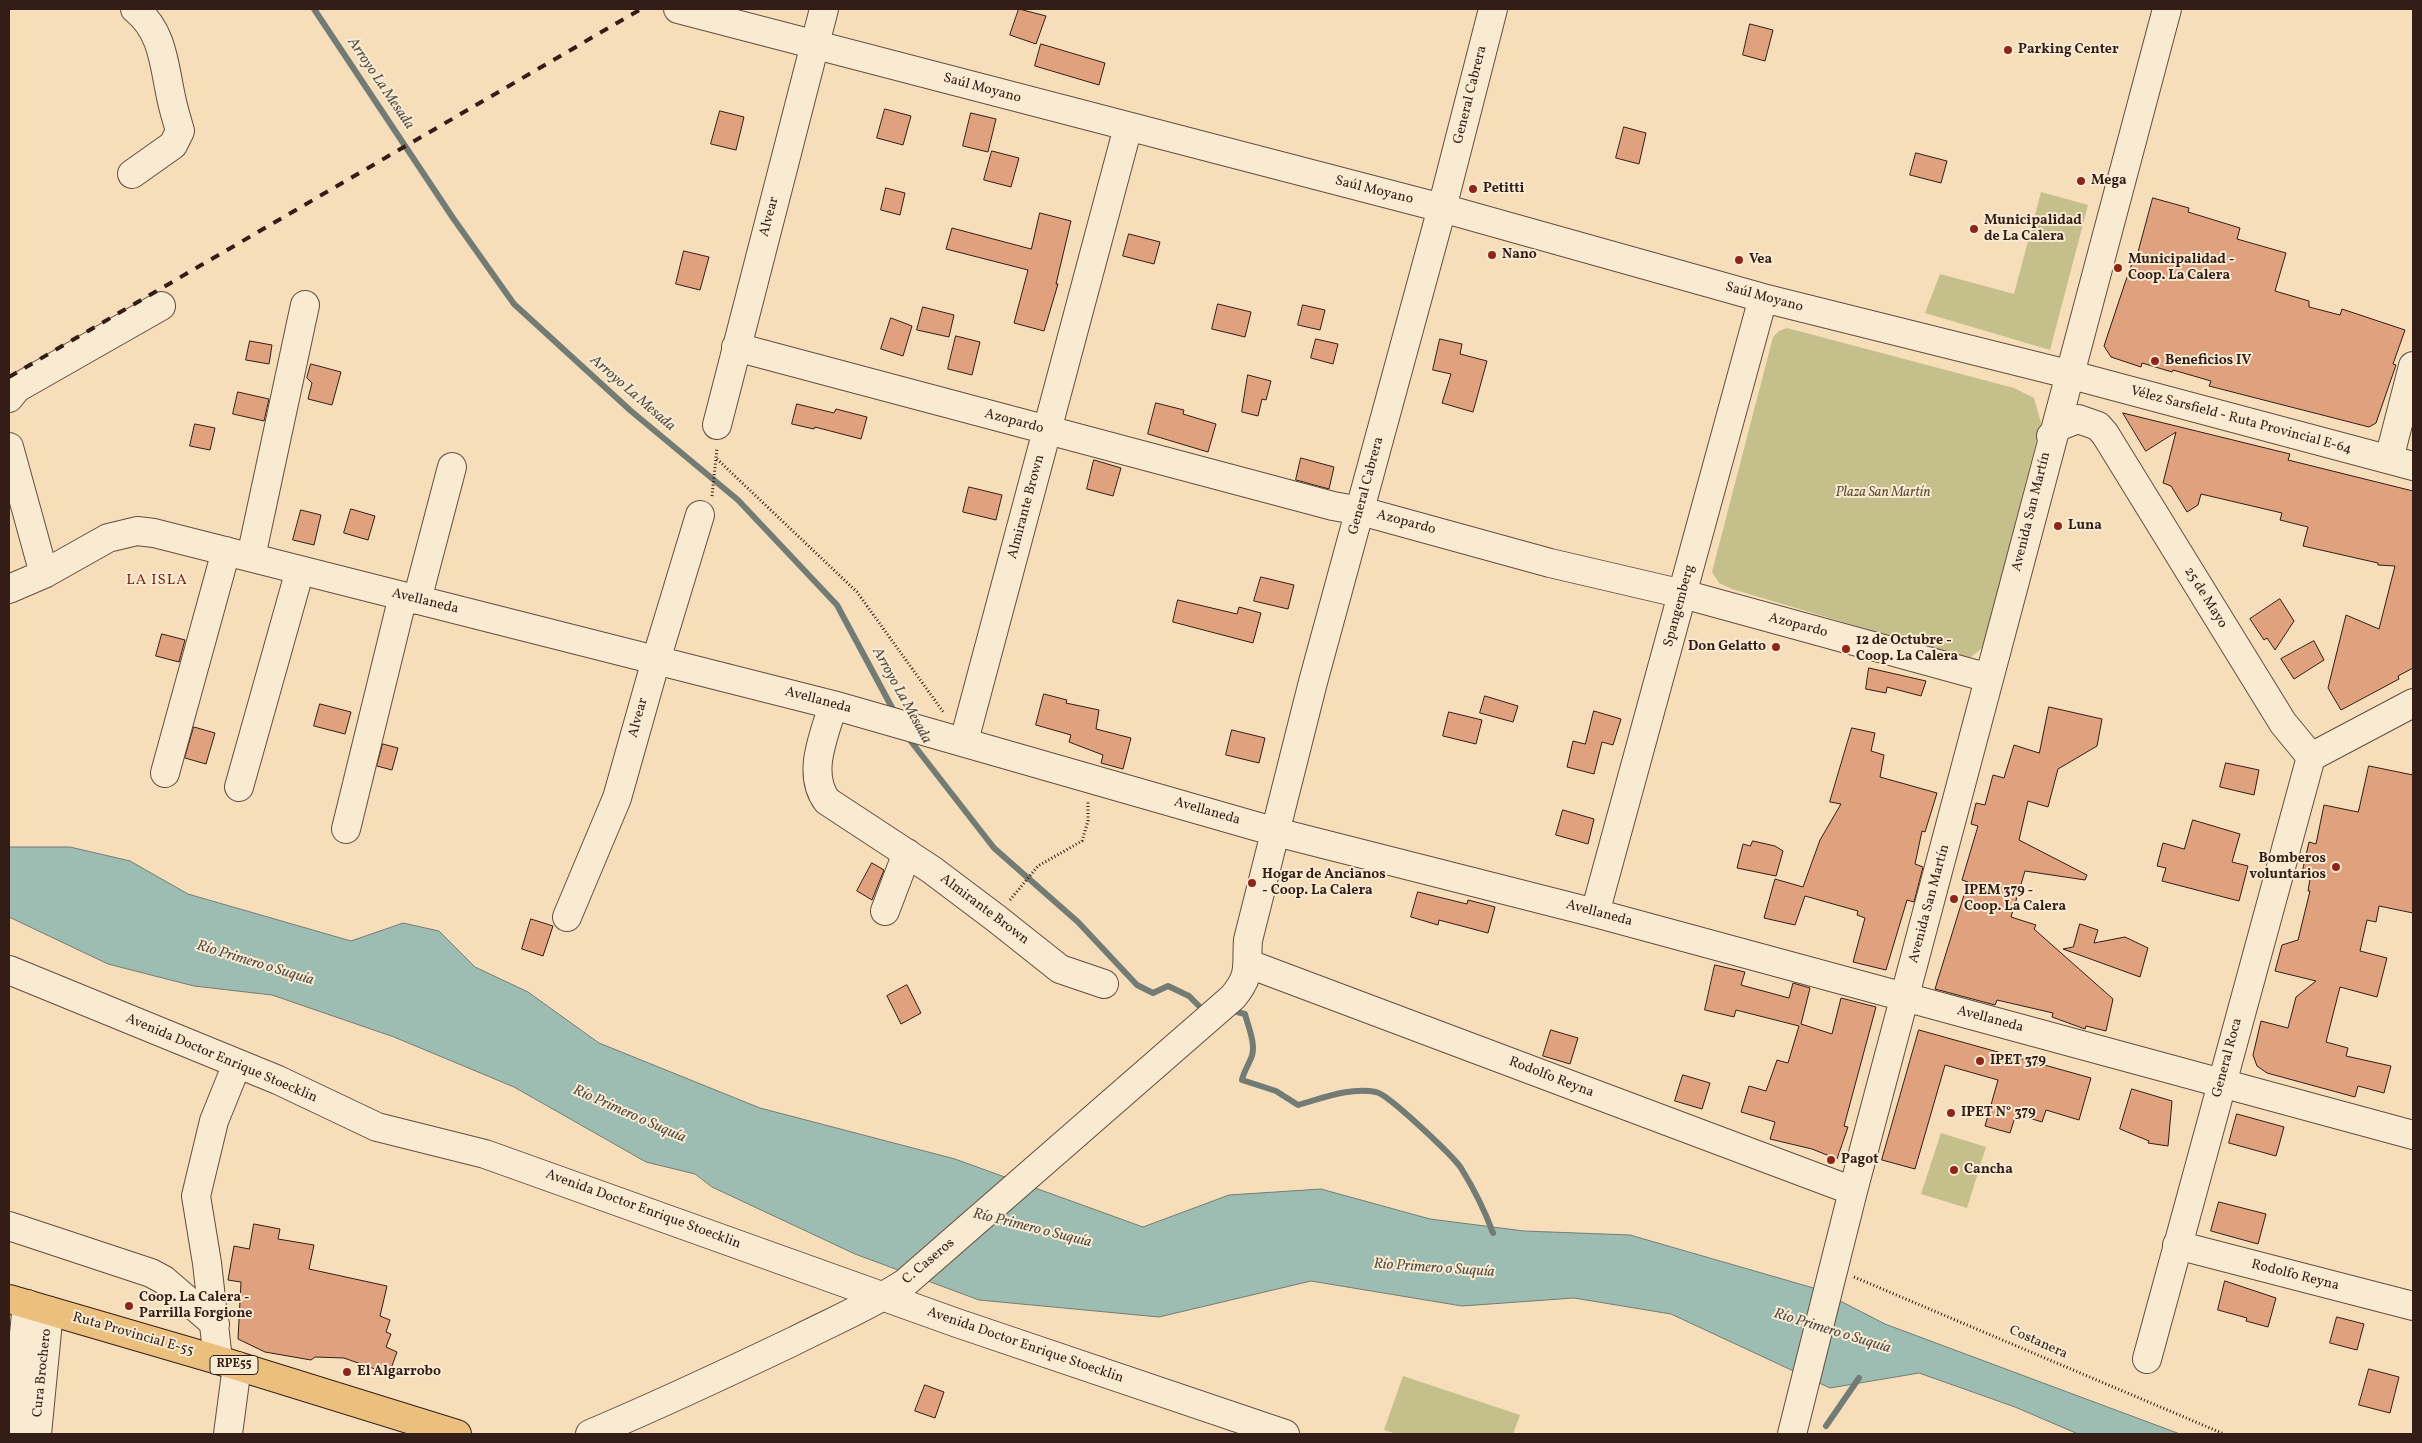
<!DOCTYPE html>
<html>
<head>
<meta charset="utf-8">
<style>
  body { margin:0 }
  #map { position:relative; width:2422px; height:1443px; overflow:hidden; background:#f6deba; font-family:Vollkorn,serif }
  canvas { display:block }
  .frame { position:absolute; inset:0; border:10px solid #331d16; pointer-events:none }
</style>
</head>
<body>
<div id="map">
<canvas width="2422" height="1443"></canvas>
<div class="frame"></div>
</div>
<script>
const context = document.querySelector('canvas').getContext('2d');
context.lineJoin = 'round';
function fillPath(path, color) {
  context.fillStyle = color;
  context.fill(path, 'evenodd');
}
function trace(path, color, width, dash) {
  context.strokeStyle = color;
  context.lineWidth = width;
  context.lineCap = dash ? 'butt' : 'round';
  context.setLineDash(dash || []);
  context.stroke(path);
}
function drawText(font, color, halo, rows, align = 'center') {
  context.font = font + ' Vollkorn,serif';
  context.lineWidth = 4;
  context.setLineDash([]);
  context.textBaseline = 'middle';
  context.strokeStyle = halo;
  context.fillStyle = color;
  for (const [text, x, y, turn = 0] of rows) {
    context.save();
    context.translate(x, y);
    context.rotate((+turn || 0) * Math.PI / 180);
    context.textAlign = isNaN(turn) ? turn : align;
    if (halo) context.strokeText(text, 0, 0);
    context.fillText(text, 0, 0);
    context.restore();
  }
}
fillPath(new Path2D(`
  M2041,192L2088,205L2050,350L1925,313L1940,274L2014,294Z
  M1787,328L2014,388L2034,398L2041,423L1986,636L1982,648L1971,657L1958,656L1732,589L1719,583L1712,572L1773,337L1779,331Z
  M1941,1133L1986,1147L1967,1208L1921,1194Z
  M1403,1376L1520,1415L1513,1434H1397L1384,1430Z`), '#c4bf8b');
const water = new Path2D(`
  M9,847H70L130,861L188,894L351,941L403,923L439,931L475,967L528,992L599,1043L760,1108L955,1159L1143,1227L1229,1195L1321,1189L1430,1219L1524,1231L1630,1235L1817,1289L1885,1324L2180,1434H2078L2015,1407L1919,1373L1830,1388L1671,1314L1574,1298L1462,1306L1311,1281L1159,1317L979,1300L855,1254L712,1187L695,1174L646,1162L514,1087L394,1037L272,995L194,986L108,964L9,917Z`);
fillPath(water, '#9dbcb2');
trace(water, '#737c74', 1);
trace(new Path2D(`
  M314,9L453,218L514,304L631,411L738,500L837,605L896,715
  M906,735L994,848L1078,922L1137,985L1153,993L1168,986L1189,996L1201,1008L1207,1007
  M1229,1010L1245,1014C1248,1026 1257,1046 1251,1058C1248,1066 1244,1071 1242,1080L1276,1091L1298,1105C1323,1098 1350,1087 1376,1092C1388,1094 1453,1156 1461,1168C1474,1189 1485,1211 1493,1233
  M1826,1426L1859,1378`), '#737c74', 6);
const building = new Path2D(`
  M1019,9L1046,16L1036,44L1010,35Z
  M1750,24L1773,30L1765,61L1743,55Z
  M1041,44L1105,63L1099,85L1035,66Z
  M885,109L911,116L903,145L877,138Z
  M720,111L744,117L736,150L711,144Z
  M971,113L996,119L988,152L963,146Z
  M1624,127L1646,133L1639,164L1616,158Z
  M992,151L1019,158L1011,187L984,180Z
  M1916,153L1947,161L1941,183L1910,175Z
  M886,188L905,193L900,215L881,210Z
  M2153,198L2189,208L2188,212L2240,228L2237,239L2286,253L2275,291L2309,301V307L2340,315L2342,309L2405,330L2393,364L2396,365L2376,423L2369,427L2209,386L2211,381L2173,370L2172,372L2142,363L2141,367L2111,357L2104,346L2125,283L2134,258H2136Z
  M1040,213L1071,221L1056,284H1058L1044,331L1014,323L1028,270L946,249L952,228L1031,249Z
  M1129,234L1160,242L1154,264L1123,256Z
  M684,251L709,257L700,290L676,284Z
  M1218,304L1251,312L1245,337L1212,329Z
  M1303,305L1325,310L1320,330L1298,325Z
  M923,307L954,315L949,337L917,330Z
  M891,318L912,326L903,356L881,349Z
  M956,336L980,342L972,375L948,369Z
  M1316,339L1338,344L1333,364L1311,358Z
  M1440,339L1462,344L1460,354L1487,361L1473,412L1442,403L1451,374L1433,370Z
  M250,341L272,345L269,364L246,360Z
  M311,364L341,372L332,405L308,399L312,383L307,378Z
  M1248,375L1271,381L1266,400L1262,399L1258,416L1242,412Z
  M238,392L269,399L264,421L233,414Z
  M1156,403L1184,410L1183,414L1216,424L1208,452L1148,434Z
  M797,404L834,413L836,409L867,417L861,439L815,427L814,429L792,424Z
  M2123,413L2290,454L2288,460L2413,491V668L2398,676L2399,679L2341,710L2328,688L2346,615L2379,629L2395,566L2378,565V563L2303,546L2308,527L2280,520L2282,513L2201,494L2198,505L2187,512L2171,486L2163,483L2176,432L2146,451Z
  M195,424L215,428L210,450L190,446Z
  M1301,458L1334,467L1329,489L1296,480Z
  M1094,460L1121,468L1113,496L1087,489Z
  M969,487L1002,495L996,520L963,512Z
  M351,509L375,516L368,540L344,533Z
  M301,510L321,515L314,545L293,540Z
  M1261,577L1294,585L1288,609L1254,601Z
  M2280,599L2294,621L2275,650L2267,638L2264,640L2250,619Z
  M1178,600L1237,614L1239,607L1261,613L1253,643L1173,622Z
  M162,634L185,640L179,662L156,656Z
  M2314,641L2324,660L2294,679L2281,659Z
  M1869,668L1926,681L1921,696L1887,687L1886,693L1866,689Z
  M1044,694L1067,700L1066,703L1099,710L1096,729L1131,738L1123,769L1101,763L1103,755L1069,742L1071,735L1036,725Z
  M1485,696L1518,706L1513,722L1480,713Z
  M320,704L351,712L345,734L314,726Z
  M2049,707L2102,719L2097,746L2058,769L2048,807L2028,801L2019,840L2087,875L2085,880L2025,871L2011,917L2036,925L2034,929L2113,999L2106,1031L2086,1026L2085,1029L2052,1017L2053,1013L1997,1000L1995,1005L1935,989L1968,882L1962,880L1978,826L1971,824L1976,803L1985,805L1993,775L2004,778L2014,745L2039,753Z
  M1594,711L1621,719L1613,745L1602,742L1594,774L1567,767L1573,741L1585,744Z
  M1449,712L1482,720L1476,744L1443,736Z
  M194,727L215,733L206,764L185,758Z
  M1852,728L1875,733L1871,751L1884,755L1880,777L1937,793L1925,832L1922,831L1915,864L1923,867L1914,902L1907,900L1886,970L1853,962L1865,918L1857,915L1858,911L1805,896L1795,925L1764,918L1775,879L1803,887L1820,840L1841,804L1830,802Z
  M1232,730L1265,738L1259,763L1226,755Z
  M383,744L398,748L392,770L377,766Z
  M2226,763L2259,770L2254,795L2220,787Z
  M2369,766L2413,775V913L2379,906L2376,922L2367,920L2360,951L2387,958L2377,997L2340,987L2326,1042L2348,1048L2346,1056L2391,1066L2384,1093L2358,1086L2355,1097L2267,1073L2257,1066L2253,1055L2261,1021L2288,1028L2296,997L2316,981L2275,971L2282,945L2298,940L2310,891H2308L2310,879L2301,877L2309,842L2316,844L2324,805L2358,812Z
  M1563,810L1594,819L1588,844L1556,835Z
  M2193,820L2240,834L2232,862L2248,866L2239,901L2162,881L2166,868L2157,866L2163,843L2184,849Z
  M1753,841L1775,846L1783,851L1776,876L1737,868L1743,844L1750,846Z
  M872,863L884,870L872,900L857,891Z
  M1418,892L1467,904L1468,900L1495,907L1488,933L1439,920L1438,925L1411,917Z
  M531,919L553,926L543,956L522,949Z
  M2080,924L2098,930L2094,943L2125,937L2148,948L2140,977L2063,949L2073,947Z
  M1715,965L1745,972L1741,985L1789,998L1793,983L1810,988L1801,1024L1832,1034L1841,998L1876,1007L1844,1126L1848,1127L1837,1159L1812,1149L1770,1139L1775,1122L1741,1112L1749,1086L1766,1091L1777,1060L1788,1063L1799,1026L1736,1010L1734,1017L1705,1010Z
  M907,985L921,1013L901,1024L887,996Z
  M1551,1030L1578,1038L1570,1064L1543,1056Z
  M1919,1030L2091,1078L2079,1120L2046,1110L2042,1122L2016,1114L2010,1133L1985,1126L1998,1080L1945,1065L1915,1169L1882,1160Z
  M1683,1075L1710,1083L1702,1109L1675,1101Z
  M2132,1089L2172,1101L2168,1146L2148,1143L2149,1141L2120,1129Z
  M2237,1114L2284,1127L2276,1156L2229,1143Z
  M2219,1202L2266,1214L2258,1244L2211,1231Z
  M254,1224L280,1229L278,1239L314,1245L309,1269L387,1286L380,1316L390,1320L386,1332L391,1334L386,1347L397,1352L389,1374L344,1358L315,1357L311,1360L265,1352L238,1339L241,1282L228,1280L234,1246L249,1249Z
  M2225,1281L2276,1298L2268,1327L2246,1321L2247,1318L2218,1310Z
  M2337,1317L2364,1324L2357,1350L2330,1343Z
  M2369,1369L2399,1377L2390,1413L2359,1405Z
  M925,1385L944,1392L935,1418L915,1411Z`);
fillPath(building, '#dfa17e');
trace(building, '#331d16', 1);
const minor = new Path2D(`
  M678,9L1442,208L1763,298L2068,374L2413,466
  M132,174L173,145L180,131C177,120 173,108 171,97C164,65 163,31 135,9
  M736,347L1333,506L1361,511L1550,563L1683,594L1989,678
  M9,398L17,388L161,306
  M717,425L824,9
  M2051,436L2060,426L2078,419L2098,426L2105,434L2283,723L2311,757
  M9,447L44,574
  M2389,459L2413,366
  M251,557L305,305
  M9,589L44,574L108,538L137,531L154,533L833,705L1276,832L1595,913L2413,1135
  M417,600L452,467
  M833,705C825,734 806,773 827,801L932,870L997,919L1060,969L1104,984
  M964,741L1128,127
  M2311,757L2413,703
  M165,773L226,551
  M239,787L300,570
  M346,829L403,596
  M885,911L907,853
  M1595,913L1763,298
  M567,917L617,798L656,660L700,515
  M1249,964L1853,1191
  M9,970L278,1080L377,1127L485,1154L957,1323L1285,1434
  M9,1226L151,1273L164,1280L215,1324
  M2177,1245L2413,1306
  M2147,1359L2311,757
  M218,1360L207,1263L196,1196L214,1121L237,1064
  M14,1434L27,1304
  M37,1434L49,1311
  M228,1434L237,1366
  M590,1434C659,1405 727,1373 794,1341C831,1322 870,1306 905,1283L1233,997C1252,974 1246,966 1248,940L1313,682L1442,208L1493,9
  M1792,1434L1853,1191L2167,9`);
const major = new Path2D(`
  M9,1299L218,1360L457,1434`);
trace(minor, '#644d3f', 30);
trace(major, '#331d16', 30);
trace(new Path2D(`
  M717,459L857,592L944,713
  M712,496L717,448
  M1010,900L1038,866L1082,841L1088,821V801
  M1854,1277L2224,1434`), '#331d16', 3, [1, 2.5]);
trace(minor, '#f9ead2', 28);
trace(major, '#ebbf7d', 28);
trace(new Path2D(`
  M9,377L641,9`), '#331d16', 4, [9, 9]);
for (const [x, y, r, color] of [
  [2008,50,5,"#8f2418"],
  [2081,181,5,"#8f2418"],
  [1473,189,5,"#8f2418"],
  [1974,229,5,"#8f2418"],
  [1492,255,5,"#8f2418"],
  [1739,260,5,"#8f2418"],
  [2118,268,5,"#8f2418"],
  [2155,361,5,"#8f2418"],
  [2058,526,5,"#8f2418"],
  [1776,647,5,"#8f2418"],
  [1846,649,5,"#8f2418"],
  [2336,867,5,"#8f2418"],
  [1252,883,5,"#8f2418"],
  [1954,899,5,"#8f2418"],
  [1980,1061,5,"#8f2418"],
  [1951,1113,5,"#8f2418"],
  [1831,1160,5,"#8f2418"],
  [1954,1170,5,"#8f2418"],
  [129,1306,5,"#8f2418"],
  [347,1372,5,"#8f2418"]
]) {
  const dot = new Path2D();
  dot.arc(x, y, r, 0, 2 * Math.PI);
  context.fillStyle = color;
  context.fill(dot);
  trace(dot, '#f9ead2', 2);
}
for (const [x, y, w] of [
  [234,1365,48]
]) {
  const box = new Path2D();
  box.roundRect(x - w / 2, y - 9.5, w, 19, 4);
  context.fillStyle = '#f9ead2';
  context.fill(box);
  trace(box, '#331d16', 1);
}
drawText('bold 12px', '#331d16', null, [
  ["RPE55",234,1365]
]);
drawText('bold 14px', '#331d16', '#f9ead2', [
  ["Parking Center",2018,50],
  ["Mega",2091,181],
  ["Petitti",1483,189],
  ["Municipalidad",1984,221],
  ["de La Calera",1984,237],
  ["Nano",1502,255],
  ["Vea",1749,260],
  ["Municipalidad -",2128,260],
  ["Coop. La Calera",2128,276],
  ["Beneficios IV",2165,361],
  ["Luna",2068,526],
  ["12 de Octubre -",1856,641],
  ["Coop. La Calera",1856,657],
  ["Don Gelatto",1766,647,"right"],
  ["Bomberos",2326,859,"right"],
  ["voluntarios",2326,875,"right"],
  ["Hogar de Ancianos",1262,875],
  ["- Coop. La Calera",1262,891],
  ["IPEM 379 -",1964,891],
  ["Coop. La Calera",1964,907],
  ["IPET 379",1990,1061],
  ["IPET N° 379",1961,1113],
  ["Pagot",1841,1160],
  ["Cancha",1964,1170],
  ["Coop. La Calera -",139,1298],
  ["Parrilla Forgione",139,1314],
  ["El Algarrobo",357,1372]
], 'left');
drawText('14px', '#331d16', '#f9ead2', [
  ["Saúl Moyano",982,89,15],
  ["General Cabrera",1471,95,-76],
  ["Saúl Moyano",1374,191,14],
  ["Alvear",770,217,-75],
  ["Saúl Moyano",1764,298,15],
  ["Vélez Sarsfield - Ruta Provincial E-64",2241,421,15],
  ["Azopardo",1014,422,15],
  ["General Cabrera",1367,486,-75],
  ["Almirante Brown",1027,507,-75],
  ["Avenida San Martín",2032,512,-76],
  ["Azopardo",1406,523,15],
  ["25 de Mayo",2205,598,58],
  ["Avellaneda",425,602,14],
  ["Spangemberg",1680,606,-75],
  ["Azopardo",1798,626,15],
  ["Avellaneda",818,701,15],
  ["Alvear",639,718,-75],
  ["Avellaneda",1207,812,16],
  ["Avenida San Martín",1930,904,-75],
  ["Almirante Brown",984,910,37],
  ["Avellaneda",1599,914,15],
  ["Avellaneda",1990,1020,15],
  ["General Roca",2228,1058,-75],
  ["Avenida Doctor Enrique Stoecklin",221,1059,23],
  ["Rodolfo Reyna",1551,1078,21],
  ["Avenida Doctor Enrique Stoecklin",643,1210,20],
  ["C. Caseros",929,1262,-40],
  ["Rodolfo Reyna",2295,1276,14],
  ["Ruta Provincial E-55",133,1335,16],
  ["Costanera",2038,1343,24],
  ["Avenida Doctor Enrique Stoecklin",1025,1346,19],
  ["Cura Brochero",43,1373,-84]
]);
drawText('italic 14px', '#5e4e39', '#f9ead2', [
  ["Plaza San Martín",1883,493]
]);
drawText('italic 15px', '#534d45', '#f9ead2', [
  ["Arroyo La Mesada",380,84,56],
  ["Arroyo La Mesada",632,394,41],
  ["Arroyo La Mesada",901,696,61],
  ["Río Primero o Suquía",255,964,17],
  ["Río Primero o Suquía",629,1115,24],
  ["Río Primero o Suquía",1032,1229,14],
  ["Río Primero o Suquía",1434,1269,4],
  ["Río Primero o Suquía",1832,1332,17]
]);
context.letterSpacing = '1px';
drawText('15px', '#7a1f14', '#f9ead2', [
  ["LA ISLA",157,581]
]);
context.letterSpacing = '0px';
</script>
</body>
</html>
